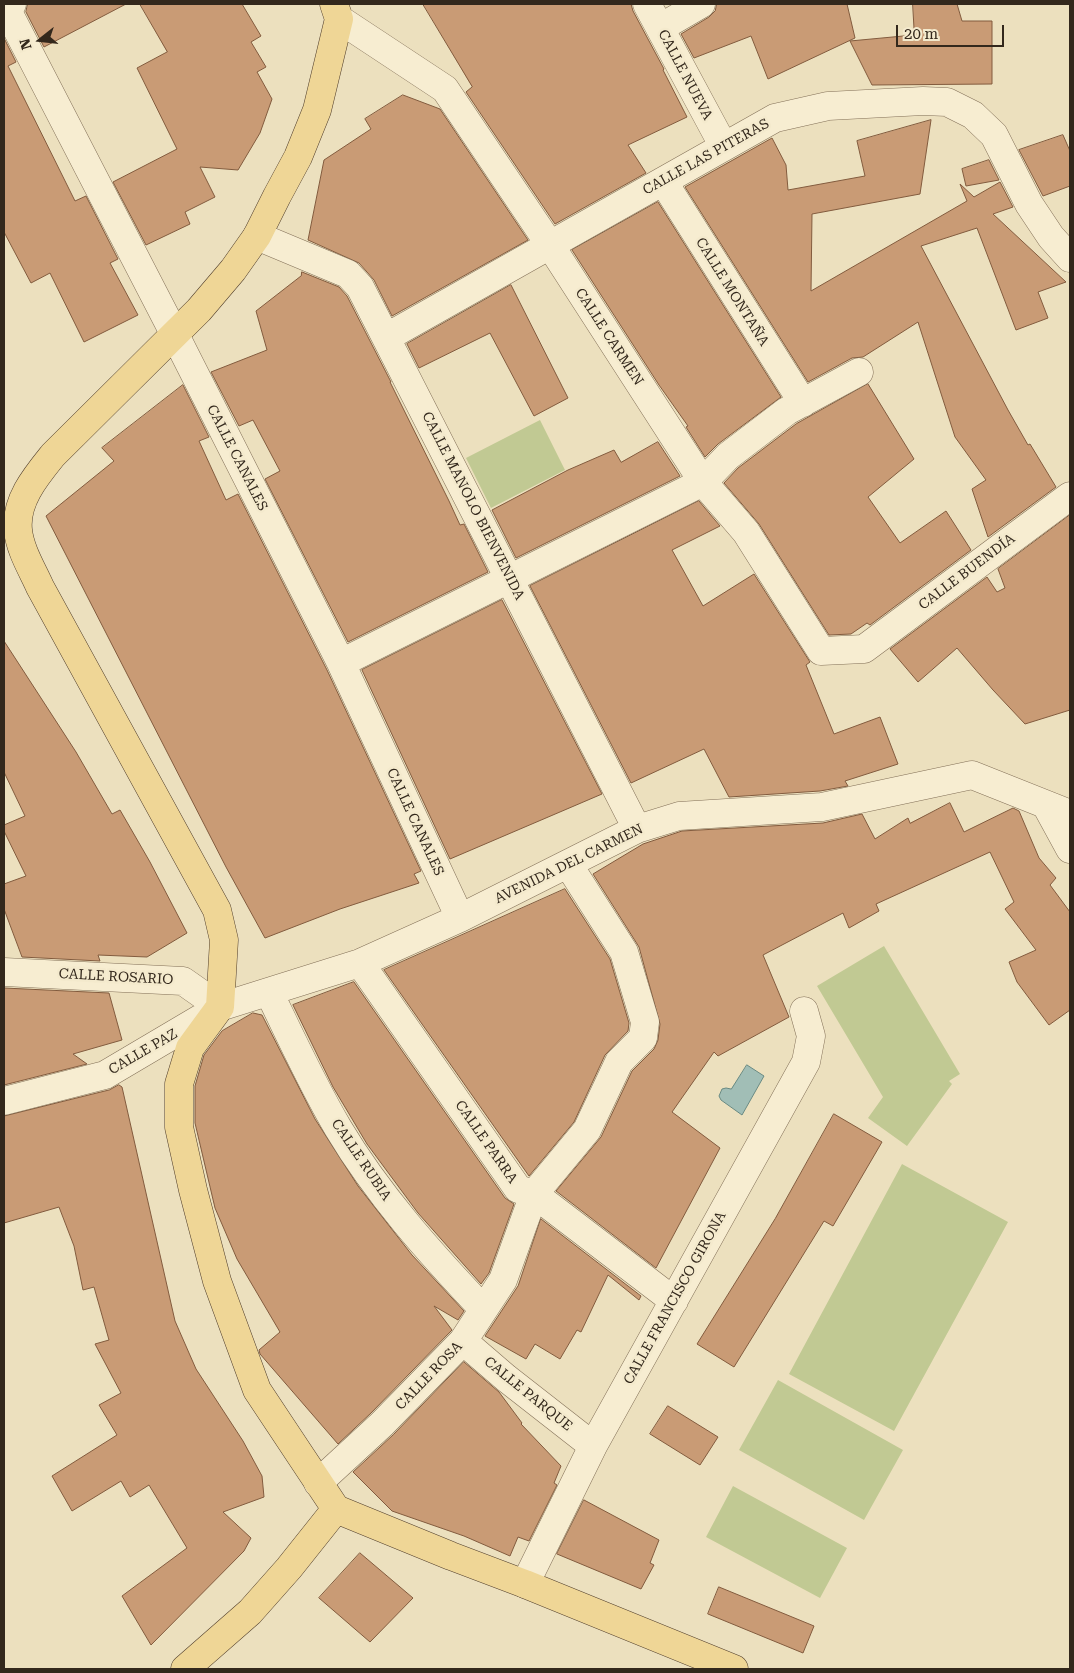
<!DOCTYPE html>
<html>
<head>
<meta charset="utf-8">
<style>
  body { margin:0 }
  #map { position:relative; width:1074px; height:1673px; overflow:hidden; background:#ece0be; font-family:"Roboto Serif",serif }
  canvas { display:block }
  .frame { position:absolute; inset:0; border:5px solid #33281c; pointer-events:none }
  .north { position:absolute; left:15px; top:15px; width:50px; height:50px; -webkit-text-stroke:4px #f4eacd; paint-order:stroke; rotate:254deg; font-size:14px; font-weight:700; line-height:20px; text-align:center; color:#33281c }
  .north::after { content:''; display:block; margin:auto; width:18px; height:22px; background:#33281c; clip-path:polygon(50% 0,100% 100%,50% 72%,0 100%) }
  .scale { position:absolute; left:896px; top:25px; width:108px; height:22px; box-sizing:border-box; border:2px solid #33281c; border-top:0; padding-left:6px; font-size:15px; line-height:18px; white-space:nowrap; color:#33281c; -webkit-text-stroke:4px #f4eacd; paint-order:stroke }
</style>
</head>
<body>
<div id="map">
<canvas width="1074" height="1673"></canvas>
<div class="frame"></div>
<div class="north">N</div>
<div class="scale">20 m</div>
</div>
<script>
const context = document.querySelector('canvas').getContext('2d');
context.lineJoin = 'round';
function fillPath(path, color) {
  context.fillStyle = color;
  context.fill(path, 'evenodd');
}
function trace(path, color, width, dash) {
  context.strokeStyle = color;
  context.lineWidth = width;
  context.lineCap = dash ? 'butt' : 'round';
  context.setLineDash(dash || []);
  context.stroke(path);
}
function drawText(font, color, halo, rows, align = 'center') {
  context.font = font + ' "Roboto Serif",serif';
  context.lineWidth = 5;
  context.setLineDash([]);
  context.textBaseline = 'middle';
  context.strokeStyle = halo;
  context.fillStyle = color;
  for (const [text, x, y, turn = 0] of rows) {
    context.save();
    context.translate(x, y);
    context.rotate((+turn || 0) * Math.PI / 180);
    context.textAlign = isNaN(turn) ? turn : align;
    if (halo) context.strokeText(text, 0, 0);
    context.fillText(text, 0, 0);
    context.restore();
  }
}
fillPath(new Path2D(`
  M540,420L565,470L491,508L466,458Z
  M884,946L960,1074L949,1081L952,1084L907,1146L868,1118L883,1097L817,986Z
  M902,1164L1008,1222L894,1431L789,1374Z
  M778,1380L903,1450L864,1520L739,1450Z
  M733,1486L847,1548L820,1598L706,1537Z`), '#c1c993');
const water = new Path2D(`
  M747,1065L764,1076L742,1115L721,1100L719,1096L722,1089L726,1088L731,1089Z`);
fillPath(water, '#a1beb6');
trace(water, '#698a83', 1);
const building = new Path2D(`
  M28,4H126L44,47L26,12Z
  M140,4H242L261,36L251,42L266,67L257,72L272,99L260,133L238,170L200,167L215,197L185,212L190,224L146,245L113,182L177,149L137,68L167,52Z
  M423,4H631L633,11L664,69L663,70L687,117L628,145L646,173L555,224L466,92L472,87Z
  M717,4H847L855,38L768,79L751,36L694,58L681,34L709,17L715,11Z
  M913,4H957L962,21H992V84L872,85L850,41L914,35Z
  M4,38L16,62L8,66L75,201L86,196L118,259L110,263L138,315L84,342L50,273L31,283L4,232Z
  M403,95L440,109L528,240L392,316L374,280L359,263L308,240L324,160L371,129L365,119Z
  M931,120L920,194L812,214L811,291L967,201L960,184L974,197L1000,182L1013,207L993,214L1066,282L1038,292L1048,318L1016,330L977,228L921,246L1008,410L1028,445L1030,444L1056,487L988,537L972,489L986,480L955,437L918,322L863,357L852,358L808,382L685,187L772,138L786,165L788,190L865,176L857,141Z
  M1063,135L1070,151V186L1043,196L1019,150Z
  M989,160L999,180L966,186L962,169Z
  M658,202L781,397L718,444L705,457L686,427L688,426L659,385L572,250Z
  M302,272L339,287L347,296L391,382H390L449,501L460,525L464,524L488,572L348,642L265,479L280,471L253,420L239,426L211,372L267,350L256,311L301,276Z
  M511,285L568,398L534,416L490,333L419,368L407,344Z
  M868,384L914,459L868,497L900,543L946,511L971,550L870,625L867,623L851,634L829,635L759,524L724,483L738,468L796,424Z
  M183,385L209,437L199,441L226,500L238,494L327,670L421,871L414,874L419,883L340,909L265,938L226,867L46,516L114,461L102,448Z
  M658,442L680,476L516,558L492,510L568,470L614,450L621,462Z
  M699,501L720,526L672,550L703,606L754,574L810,662L806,665L834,734L880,717L898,764L845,781L848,786L820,791L729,797L704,749L631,783L530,586Z
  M1070,515V710L1025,724L993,690L957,648L918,682L890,649L987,577L997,592L1005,588L998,569Z
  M502,600L602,794L450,859L362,670Z
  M4,641L76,752L112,814L120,810L150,862L187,933L147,957L98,955L100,961L22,957L4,909V884L26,876L4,831V825L25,816L4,772Z
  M950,803L964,832L1013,808L1019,811L1039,858L1056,878L1050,885L1070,912V1010L1049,1025L1017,982L1009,962L1036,950L1005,909L1014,902L990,852L876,904L879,911L849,928L843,913L763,955L789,1017L718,1056L714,1052L672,1112L720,1148L656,1268L556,1191L601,1137L632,1071L654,1049L658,1040L660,1024L639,947L593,874L643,844L682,831L823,823L862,814L875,839L908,818L910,823Z
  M565,889L610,959L629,1023L628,1031L605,1055L574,1122L529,1176L384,970Z
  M354,982L505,1198L514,1204L489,1273L481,1284L418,1213L367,1144L333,1087L293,1005Z
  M4,988L109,993L122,1040L73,1054L87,1064L4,1085Z
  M253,1013L262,1015L315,1119L358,1186L412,1255L464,1311L458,1320L434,1306L452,1330L451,1331L371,1413L338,1444L260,1354L259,1350L280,1332L237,1259L215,1208L195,1123V1086L204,1055L222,1031Z
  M119,1085L122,1087L175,1321L196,1369L243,1441L262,1476L264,1497L223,1512L251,1538L244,1551L151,1645L122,1596L187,1548L149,1485L130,1497L121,1481L72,1511L52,1476L117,1435L99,1405L121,1393L95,1344L109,1340L94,1287L83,1290L74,1246L59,1207L4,1223V1116L109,1090Z
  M834,1114L882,1142L833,1226L824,1221L734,1367L697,1344L775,1219Z
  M541,1219L641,1296L639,1300L608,1275L581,1332L577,1330L560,1359L535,1344L526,1359L485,1336L518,1286Z
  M464,1362L499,1392L522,1423L521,1424L561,1466L554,1483L557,1485L529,1541L518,1537L510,1556L464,1536L392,1511L353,1472L393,1435Z
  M668,1406L718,1437L700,1465L650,1434Z
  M584,1500L659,1540L650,1563L654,1565L641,1589L557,1554Z
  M360,1553L413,1598L370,1642L319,1598Z
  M719,1587L814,1626L803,1653L708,1614Z`);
fillPath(building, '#c99b75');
trace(building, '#825b3e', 1);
const minor = new Path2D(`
  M12,4L8,12L175,335L341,663L460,918
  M647,4L724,147
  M339,19L445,89L550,245L703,482L746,532L821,651L864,649L1070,496
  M660,28L701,4
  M663,181L803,403
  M257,236L348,274L360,287L637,829
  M387,337L775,118L828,106L923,101L947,102L973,115L994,135L1029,204L1051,237L1070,258
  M341,663L703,482L728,456L787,411L859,372
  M1046,805L1070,849
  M360,963L518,1189L534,1194L674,1301
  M4,972L183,981L220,1007
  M269,992C291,1038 312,1084 338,1128C378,1195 430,1253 483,1309
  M4,1101L105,1075L220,1007L360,963L460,918L637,829L679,816L822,807L972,775L1070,814
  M463,1341L506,1378L593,1446
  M318,1483L382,1424L463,1341L503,1280L534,1194L587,1130L619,1062L643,1038L645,1022L624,952L568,864
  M525,1584L593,1446L806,1062L811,1036L804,1011`);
const major = new Path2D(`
  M334,4L339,19L317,110L298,157L277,196L257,236L233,270L199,310L53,455C36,476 15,501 18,530C20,550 32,569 40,587L217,910L224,940L220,1007L190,1048L179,1084V1127L193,1190L217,1281L257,1390L336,1509L451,1556L525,1584L734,1669
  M185,1669L250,1612L289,1568L336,1509`);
trace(minor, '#837058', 29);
trace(major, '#513e2c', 29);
trace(minor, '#f7edd1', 28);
trace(major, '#efd696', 28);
drawText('14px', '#33281c', '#f4eacd', [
  ["CALLE NUEVA",685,75,62],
  ["CALLE LAS PITERAS",706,157,-29],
  ["CALLE MONTAÑA",732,292,58],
  ["CALLE CARMEN",609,337,57],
  ["CALLE CANALES",237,458,63],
  ["CALLE MANOLO BIENVENIDA",473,506,63],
  ["CALLE BUENDÍA",967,572,-37],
  ["CALLE CANALES",415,822,65],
  ["AVENIDA DEL CARMEN",569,864,-26],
  ["CALLE ROSARIO",116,977,3],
  ["CALLE PAZ",143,1052,-30],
  ["CALLE PARRA",486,1142,55],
  ["CALLE RUBIA",361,1160,56],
  ["CALLE FRANCISCO GIRONA",675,1298,-61],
  ["CALLE ROSA",429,1376,-46],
  ["CALLE PARQUE",528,1394,39]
]);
</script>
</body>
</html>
